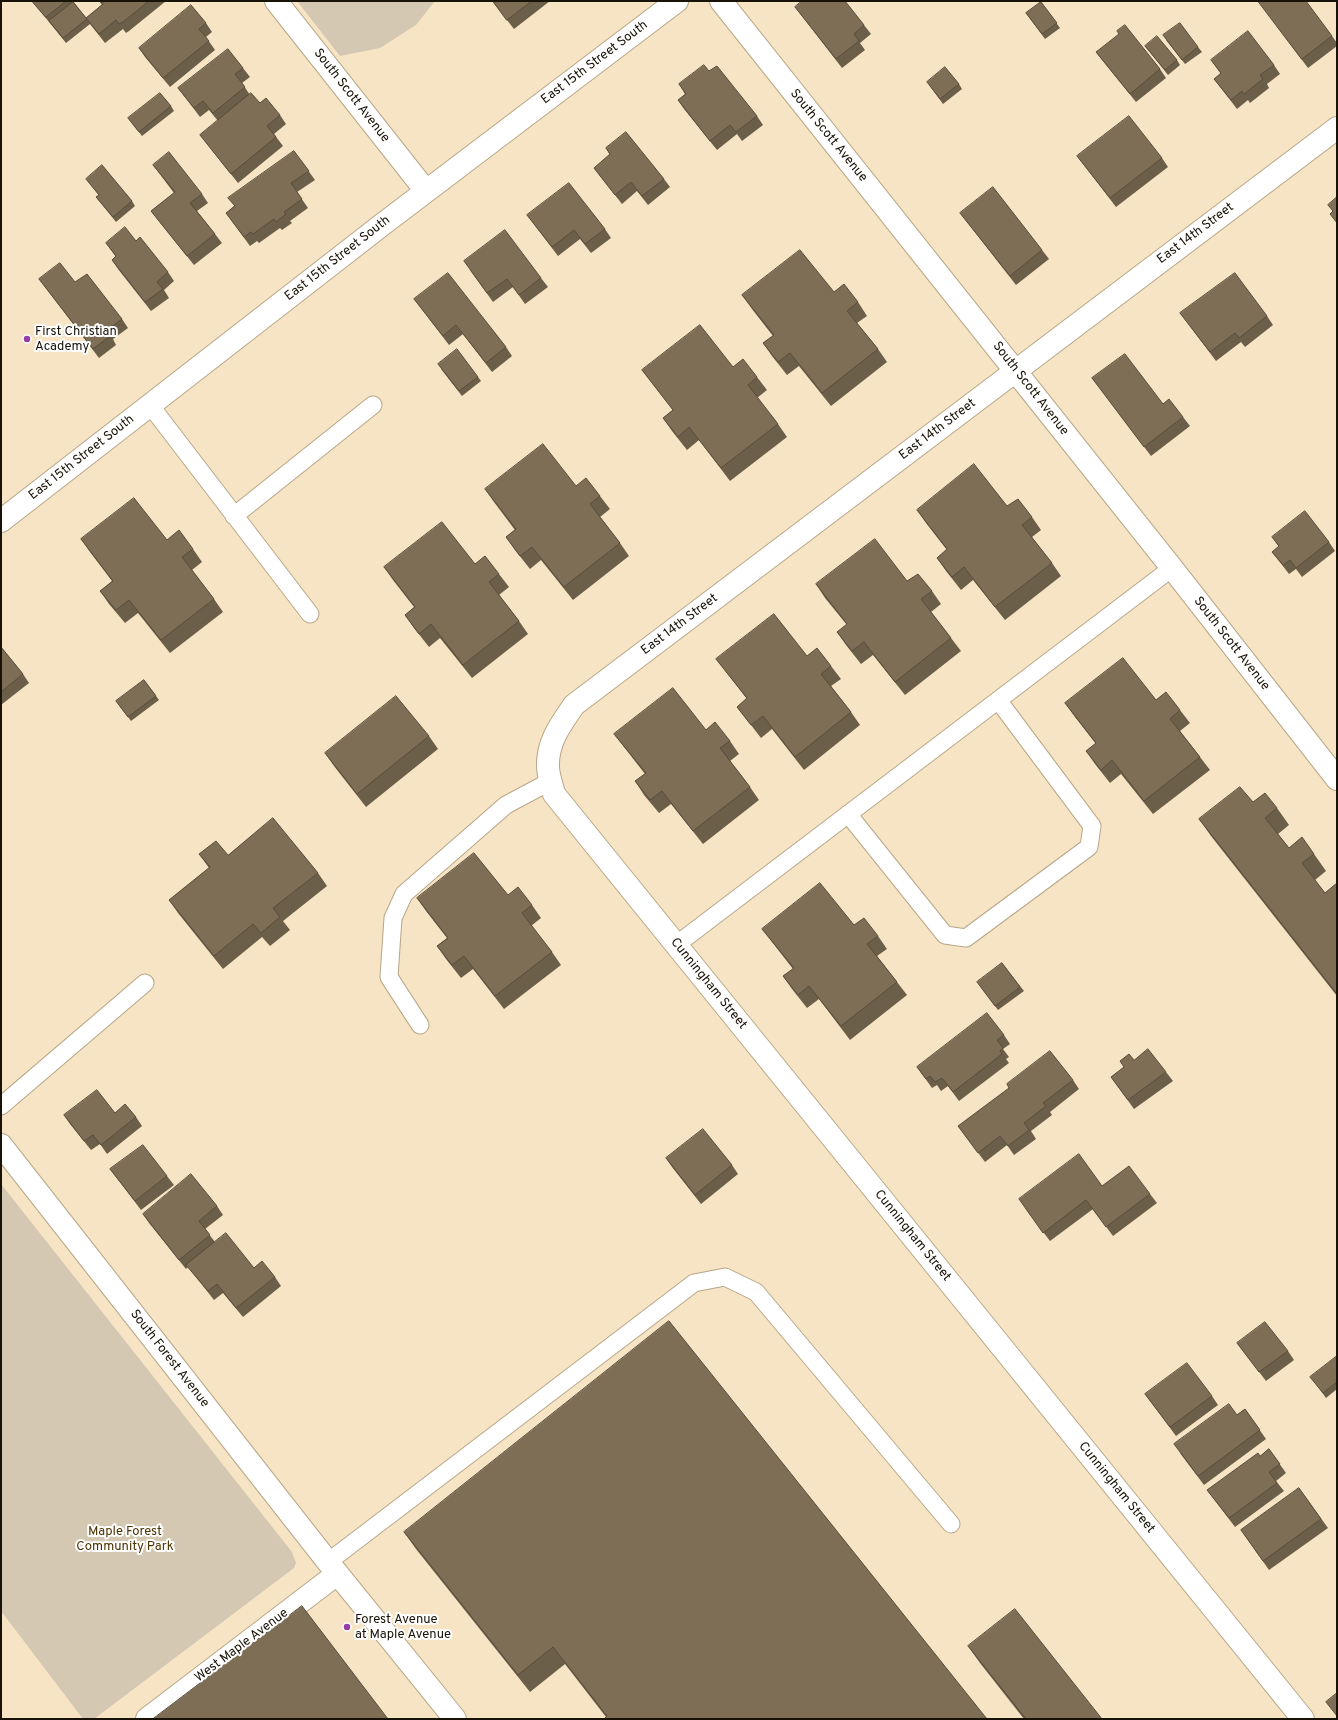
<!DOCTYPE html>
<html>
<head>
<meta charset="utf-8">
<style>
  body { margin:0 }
  #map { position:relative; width:1338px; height:1720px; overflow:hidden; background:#f6e4c4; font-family:Overpass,sans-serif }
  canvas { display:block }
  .frame { position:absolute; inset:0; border:2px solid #181207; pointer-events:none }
</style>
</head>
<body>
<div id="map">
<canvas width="1338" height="1720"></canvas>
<div class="frame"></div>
</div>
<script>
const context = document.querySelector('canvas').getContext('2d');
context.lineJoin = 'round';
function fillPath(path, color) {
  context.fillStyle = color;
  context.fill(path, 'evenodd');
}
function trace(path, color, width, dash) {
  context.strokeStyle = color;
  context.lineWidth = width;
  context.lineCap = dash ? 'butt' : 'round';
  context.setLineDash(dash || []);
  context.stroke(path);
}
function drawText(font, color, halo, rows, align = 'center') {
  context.font = font + ' Overpass,sans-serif';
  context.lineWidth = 4;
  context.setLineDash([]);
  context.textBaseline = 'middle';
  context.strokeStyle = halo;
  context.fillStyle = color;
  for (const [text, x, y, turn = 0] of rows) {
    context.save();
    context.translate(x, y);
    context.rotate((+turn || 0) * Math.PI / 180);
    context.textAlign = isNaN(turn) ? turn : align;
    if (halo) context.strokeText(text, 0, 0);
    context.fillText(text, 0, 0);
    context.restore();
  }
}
fillPath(new Path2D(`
  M297,1H435L416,25L380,48L340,56Z
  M1,1184L292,1552L296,1563L294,1568L94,1719H83L1,1611Z`), '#d5c8b3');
const lane = new Path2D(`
  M150,405L310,614
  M234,516L373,405
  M848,814L945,935L966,938L1089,847L1092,826L998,700
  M676,945L1172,568
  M420,1025L389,977L393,918L404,894L506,805L551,781
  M1,1106L145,983
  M328,1562L694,1283L725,1277L756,1292L951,1524`);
const street = new Path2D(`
  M276,1L426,191
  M721,1L1172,568L1337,779
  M1,521L383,224L677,1
  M1,1145L328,1562L455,1719
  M147,1719L337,1574
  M1303,1719L554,794C552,785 548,775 548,767C547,742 561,724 574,705L1337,128`);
trace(lane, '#b8a788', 19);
trace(street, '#b8a788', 24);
trace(lane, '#fff', 17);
trace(street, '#fff', 22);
fillPath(new Path2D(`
  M32,1H73L86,18L102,5L99,1H166L129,31L126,33L123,29L105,43L90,24L66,43Z
  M492,1H550L514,29Z
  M1258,1L1332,36L1337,43V46L1308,68Z
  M1041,2L1060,28L1045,39L1026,13Z
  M795,7L864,25L871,34L860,43L865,50L842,68Z
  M206,23L212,32L206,37L215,50L170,87L145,57L139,48Z
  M1166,40L1198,47L1202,52L1185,64Z
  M1145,46L1177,60L1180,65L1168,75Z
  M1096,52L1160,69L1166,78L1136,102L1103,61Z
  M1211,60L1274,65L1280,74L1267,84L1269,88L1250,103L1248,100L1237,109L1214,79L1221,74Z
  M243,68L250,77L242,83L250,95L260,103L280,115L286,124L274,134L283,146L238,183L207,144L200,135L218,121L209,110L200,117L178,88Z
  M709,71L757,116L763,125L742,141L737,134L717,150L684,109L678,100L685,94L679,84Z
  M959,84L962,89L943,104L930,86Z
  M171,106L174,111L142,136L128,118Z
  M606,148L664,179L670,187L648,205L637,191L622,204L600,176L594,168L610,155Z
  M294,151L315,180L297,192L308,208L290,221L292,223L282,230L280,228L259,243L257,241L250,246L226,213L234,206Z
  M1077,156L1162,158L1168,167L1116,207Z
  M153,165L202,194L208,203L197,211L215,234L222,243L194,265L158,220L151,211L174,193Z
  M86,179L132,201L135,206L116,222L96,197L99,195Z
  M960,213L1042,250L1049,259L1016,285Z
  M527,215L605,229L611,238L591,253L580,239L558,256Z
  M136,241L168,272L174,281L164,290L169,298L151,311L118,269L112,260L116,257L106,243Z
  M470,270L541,278L548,287L525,304L513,287L493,302Z
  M39,279L75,282L122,319L128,328L113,339L116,345L99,358Z
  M834,292L858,302L867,316L857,323L878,349L887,362L831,406L799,366L787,375L772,356L763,343L773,336L752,309L742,295Z
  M414,299L506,347L512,356L492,372L463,334L449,345Z
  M1180,313L1267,316L1273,325L1245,347L1241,342L1216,361Z
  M733,367L757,377L767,390L757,398L778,424L787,437L730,481L699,440L687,450L672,431L663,418L673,410L652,383L642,370Z
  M441,369L478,377L481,381L462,396Z
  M1092,378L1163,404L1183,417L1190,426L1151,456Z
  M576,486L600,496L610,509L600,517L620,543L629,556L573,600L541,560L530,569L515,550L506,537L515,530L494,502L485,489Z
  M1007,506L1032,517L1041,530L1032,537L1052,563L1061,576L1005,620L973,580L961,590L946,571L937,558L947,550L926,523L917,510Z
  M1272,537L1329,542L1335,551L1302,577L1296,569L1289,574L1279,561L1272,552L1279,547Z
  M81,539L167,540L193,549L202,562L192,570L214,599L223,612L170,653L138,613L125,623L109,604L100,591L112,581L90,552Z
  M475,564L499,574L509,587L499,595L519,621L528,634L472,678L440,638L429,647L414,628L405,615L414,607L393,580L384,567Z
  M907,581L932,591L941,604L931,612L961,651L905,695L873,655L861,664L846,645L837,632L847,625L825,598L816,584Z
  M1,647L23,674L29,683L1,705Z
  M807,656L831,666L841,679L831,686L851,712L860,725L804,770L772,729L761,738L737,707L747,699L726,672L716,659Z
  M144,680L159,700L131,721L116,701Z
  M1156,700L1180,710L1190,723L1180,731L1210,770L1153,814L1121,774L1110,783L1095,764L1086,751L1096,744L1075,717L1065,703Z
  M706,730L730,741L739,754L730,761L750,787L759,800L703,844L671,804L659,813L644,795L635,781L645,774L624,747L614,734Z
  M429,736L438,749L366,807L334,766L325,753Z
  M1253,802L1277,808L1289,825L1278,834L1289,848L1314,854L1326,871L1315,880L1325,893L1337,883V996L1211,836L1199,819Z
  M199,854L228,855L318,873L327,886L283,921L290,930L270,946L262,937L223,969L178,913L169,900L209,868Z
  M508,895L532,905L541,918L531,926L552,952L561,965L504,1009L473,969L461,978L446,959L437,946L447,938L426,911L417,898Z
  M854,925L878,936L887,949L877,956L907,995L850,1040L819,999L807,1008L792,989L783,976L793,969L772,942L762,929Z
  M1002,963L1024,991L998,1010L980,986Z
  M1004,1035L1010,1044L1003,1049L1009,1057L1006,1059L1009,1063L959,1101L948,1086L941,1091L937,1085L932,1088L917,1067Z
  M1134,1060L1166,1072L1173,1081L1134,1109L1111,1077Z
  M1073,1080L1079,1089L1050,1112L1052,1115L1031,1131L1036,1139L1014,1155L1007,1145L985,1162L958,1126Z
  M115,1113L136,1117L142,1126L107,1154L100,1144L91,1150L70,1124L64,1115Z
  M666,1158L732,1165L738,1174L701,1204L672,1167Z
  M110,1169L167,1176L174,1185L141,1210Z
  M1102,1186L1150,1194L1157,1203L1113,1236L1093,1209L1050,1241L1025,1208Z
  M217,1206L223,1215L205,1229L215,1242L254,1268L275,1277L281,1286L243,1317L223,1293L214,1300L188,1267L186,1269L149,1223L143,1214Z
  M1237,1343L1288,1351L1294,1360L1266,1381Z
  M1337,1356V1389L1326,1398L1314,1381Z
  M1145,1394L1212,1396L1218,1405L1176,1436Z
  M1245,1409L1266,1439L1204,1485L1180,1453Z
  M1269,1449L1286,1473L1276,1481L1284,1491L1235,1527L1207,1490L1260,1456Z
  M1299,1488L1328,1528L1269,1570L1241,1530Z
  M404,1532L987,1719L606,1717L565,1664L530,1692L416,1549Z
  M968,1646L1102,1719H1024L980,1663Z`), '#6c5f49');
const building = new Path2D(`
  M32,1H66L46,17Z
  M100,1H149L123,22L119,24L116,20L99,34L86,18L103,4Z
  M493,1H532L507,20Z
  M802,1H845L864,25L854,34L859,41L836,59L795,7Z
  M1258,1H1306L1332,36L1302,59Z
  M73,2L87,19L63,38L49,21Z
  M1041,2L1057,23L1042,34L1026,13Z
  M191,5L206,23L199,29L209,41L163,78L139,48Z
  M1180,23L1198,47L1182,60L1163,35Z
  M1125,25L1160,69L1130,94L1096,52L1119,34L1117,31Z
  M1248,31L1274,65L1260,75L1263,79L1244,94L1242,91L1231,100L1214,79L1221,73L1211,60Z
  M1157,36L1177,60L1165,70L1145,46Z
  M228,49L243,68L235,74L245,87L213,113L203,101L194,108L178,88Z
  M704,65L709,71L717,66L757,116L736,132L730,125L710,141L678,100L686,94L679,84Z
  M945,67L959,84L940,99L927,82Z
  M160,93L171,106L139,132L128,118Z
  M251,93L260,103L266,98L280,115L267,126L276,137L231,174L200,135Z
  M1129,116L1162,158L1110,198L1077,156Z
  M626,132L664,179L642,196L631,182L615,195L594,168L610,154L606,148Z
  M294,151L309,171L291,183L302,199L284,212L286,214L276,222L274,219L253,234L251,232L244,237L226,213L235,206L228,198Z
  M169,152L202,194L190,203L215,234L187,256L151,211L175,192L153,165Z
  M102,165L132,201L113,217L96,197L99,195L86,179Z
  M569,183L605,229L585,244L574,230L552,247L527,215Z
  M993,187L1042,250L1010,276L960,213Z
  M1337,197V223L1330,214L1333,211L1328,205Z
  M125,227L136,241L140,237L168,272L157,282L163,289L145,302L112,260L116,256L106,243Z
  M505,230L541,278L519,295L507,279L487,293L464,261Z
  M800,250L834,292L844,284L858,302L847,311L878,349L822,393L790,353L778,362L763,343L774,335L742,295Z
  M60,263L75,282L87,274L122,319L106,331L110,336L93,349L39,279Z
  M448,273L506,347L486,363L456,325L443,336L414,299Z
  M1235,273L1267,316L1239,338L1235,333L1210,352L1180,313Z
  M700,325L733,367L743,359L757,377L748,385L778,424L721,468L689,427L678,437L663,418L673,410L642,370Z
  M457,349L478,377L459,391L438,364Z
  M1125,354L1163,404L1169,399L1183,417L1144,447L1092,378Z
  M543,444L576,486L586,478L600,496L590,504L620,543L564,587L532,547L520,556L506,537L516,529L485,489Z
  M974,464L1007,506L1018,499L1032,517L1022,525L1052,563L995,607L964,567L952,577L937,558L947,549L917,510Z
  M134,498L167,540L179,530L193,549L182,557L214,599L161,640L129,600L116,610L100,591L113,581L81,539Z
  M1305,511L1329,542L1296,568L1290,560L1283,565L1272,552L1279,546L1272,537Z
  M442,522L475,564L485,556L499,574L489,582L519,621L463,665L431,624L419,634L405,615L415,607L384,567Z
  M875,539L907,581L918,574L932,591L921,599L951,638L895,682L864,642L852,651L837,632L847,624L816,584Z
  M774,614L807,656L817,648L831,666L821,674L851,712L795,757L763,716L751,725L737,707L747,698L716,659Z
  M1,647L23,674L1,692Z
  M1123,658L1156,700L1166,692L1180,710L1170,719L1200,757L1144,801L1112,760L1101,770L1086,751L1096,743L1065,703Z
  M144,680L156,696L128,717L116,701Z
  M673,688L706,730L715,722L730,741L720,748L750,787L693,831L662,791L650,800L635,781L646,773L614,734Z
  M396,696L429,736L357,794L325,753Z
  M1240,787L1253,802L1265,793L1277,808L1265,818L1289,848L1302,837L1314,854L1302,863L1325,893L1337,883V994L1199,819Z
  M273,818L318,873L273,908L280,917L261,933L253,924L214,956L169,900L210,867L199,854L216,841L228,855Z
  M474,853L508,895L518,887L532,905L522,913L552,952L495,996L464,956L452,965L437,946L448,938L417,898Z
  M820,883L854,925L864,918L878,936L867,944L897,982L841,1026L809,986L798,995L783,976L794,968L762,929Z
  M1002,963L1020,987L995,1006L977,982Z
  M987,1013L1004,1035L997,1040L1003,1048L1000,1051L1002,1054L953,1092L942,1078L935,1082L930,1076L926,1079L917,1067Z
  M1148,1049L1166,1072L1128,1100L1111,1077L1124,1067L1120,1061L1129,1054L1134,1060Z
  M1050,1051L1073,1080L1043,1103L1046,1106L1024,1123L1029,1130L1008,1146L1000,1136L978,1153L958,1126L1009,1088L1007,1084Z
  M97,1090L115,1113L125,1104L136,1117L101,1145L93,1135L84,1141L64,1115Z
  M703,1129L732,1165L695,1195L666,1158Z
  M143,1145L167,1176L135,1201L110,1169Z
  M1079,1154L1102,1186L1129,1166L1150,1194L1106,1227L1086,1200L1043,1233L1019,1199Z
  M191,1174L217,1206L199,1221L210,1235L179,1260L143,1214Z
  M226,1233L254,1268L262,1261L275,1277L236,1308L217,1284L208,1291L186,1265Z
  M669,1321L987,1719H604L607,1716L553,1647L518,1675L404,1532Z
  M1265,1322L1288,1351L1259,1372L1237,1343Z
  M1337,1356V1382L1323,1393L1310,1377Z
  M1187,1363L1212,1396L1170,1427L1145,1394Z
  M1229,1404L1237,1415L1245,1409L1260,1430L1198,1476L1174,1444Z
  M1269,1449L1280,1464L1269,1472L1277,1483L1229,1518L1207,1490L1258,1453L1260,1456Z
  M1299,1488L1321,1519L1263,1561L1241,1530Z
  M302,1606L388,1719H153Z
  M1015,1609L1102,1719H1026L968,1646Z
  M1337,1693V1716L1326,1702Z`);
fillPath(building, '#7d6e55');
trace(building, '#584d3c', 1);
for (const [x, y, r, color] of [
  [27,339,4,"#973da8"],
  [347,1627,4,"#973da8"]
]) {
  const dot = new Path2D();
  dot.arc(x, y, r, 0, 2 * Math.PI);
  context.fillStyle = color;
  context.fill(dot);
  trace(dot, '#fff', 1.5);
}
drawText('13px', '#181207', '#fff', [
  ["East 15th Street South",595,63,-37],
  ["South Scott Avenue",351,96,52],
  ["South Scott Avenue",828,136,51],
  ["East 14th Street",1196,234,-37],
  ["East 15th Street South",338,259,-38],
  ["South Scott Avenue",1030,389,52],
  ["East 14th Street",938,430,-37],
  ["East 15th Street South",82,458,-38],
  ["East 14th Street",680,625,-37],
  ["South Scott Avenue",1231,644,52],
  ["Cunningham Street",708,984,51],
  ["Cunningham Street",912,1236,51],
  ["South Forest Avenue",169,1359,52],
  ["Cunningham Street",1116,1488,51],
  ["West Maple Avenue",242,1646,-37]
]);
drawText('13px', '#181207', '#fff', [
  ["First Christian",35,332],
  ["Academy",35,347],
  ["Forest Avenue",355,1620],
  ["at Maple Avenue",355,1635]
], 'left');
drawText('13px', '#4b3300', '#fff', [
  ["Maple Forest",125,1532],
  ["Community Park",125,1547]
]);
</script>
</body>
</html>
